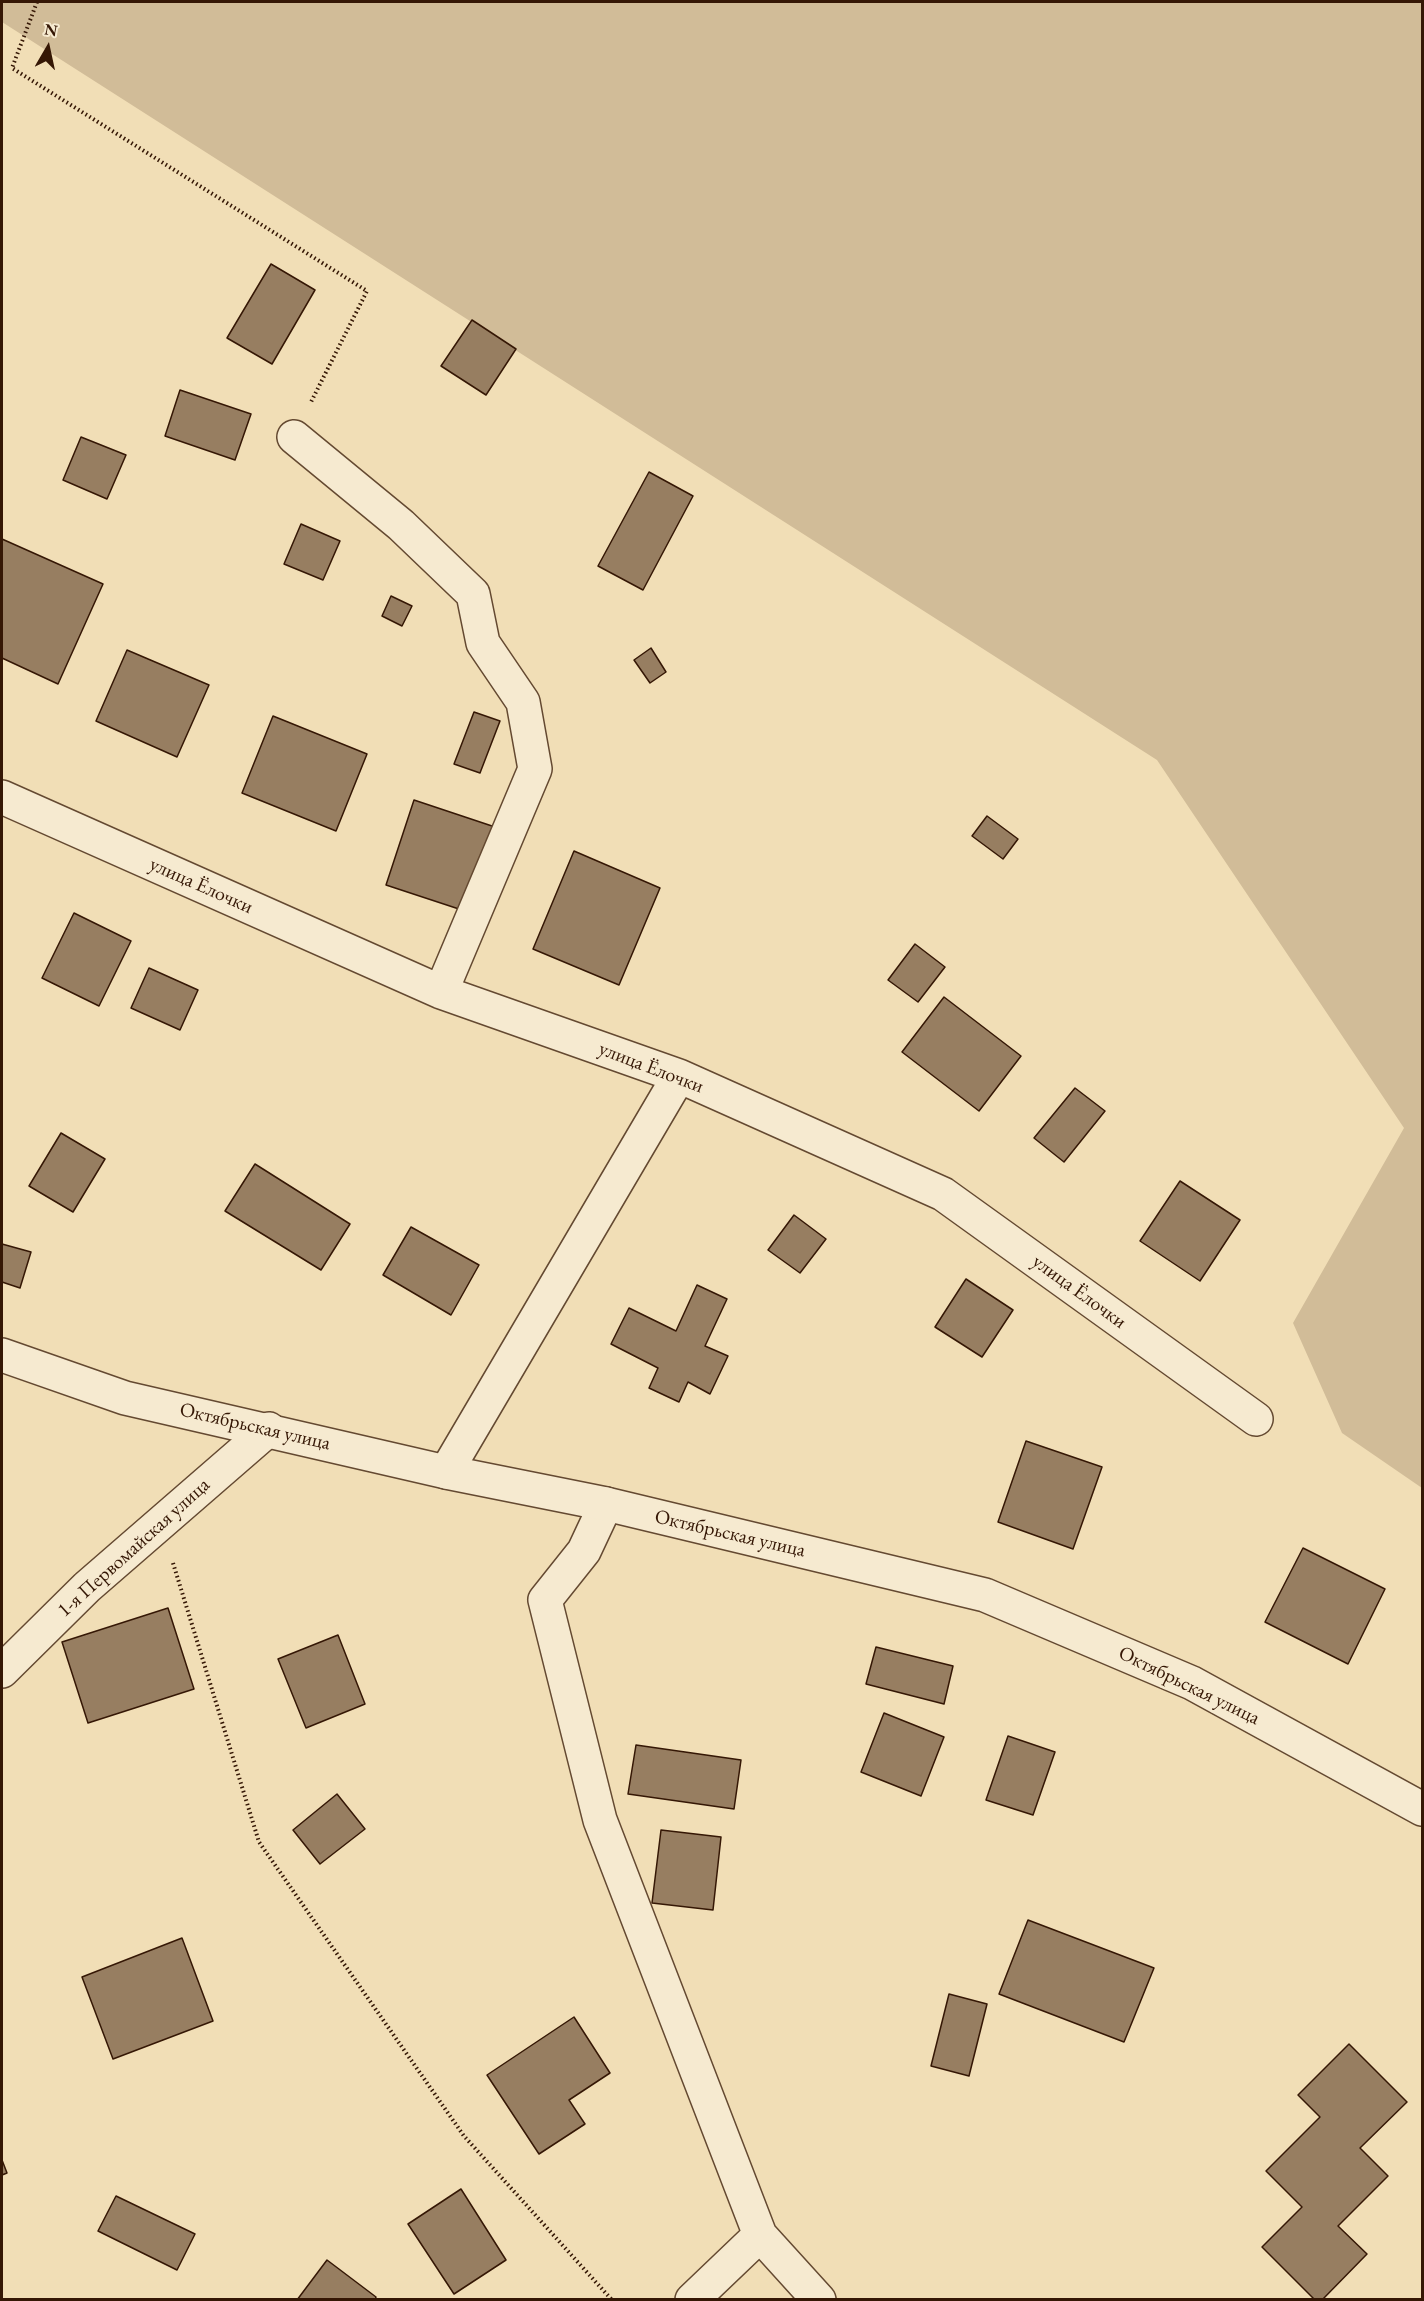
<!DOCTYPE html>
<html>
<head>
<meta charset="utf-8">
<style>
  body { margin:0 }
  #map { position:relative; width:1424px; height:2301px; overflow:hidden; background:#f1deb6; font-family:"EB Garamond",serif }
  canvas { display:block }
  .frame { position:absolute; inset:0; border:3px solid #351705; pointer-events:none }
  .north { position:absolute; left:18px; top:18px; width:60px; height:60px; -webkit-text-stroke:4px #f6ead0; paint-order:stroke; rotate:9deg; font-size:16px; font-weight:700; line-height:24px; text-align:center; color:#351705 }
  .north::after { content:''; display:block; margin:auto; width:21px; height:27px; background:#351705; clip-path:polygon(50% 0,100% 100%,50% 72%,0 100%) }
</style>
</head>
<body>
<div id="map">
<canvas width="1424" height="2301"></canvas>
<div class="frame"></div>
<div class="north">N</div>
</div>
<script>
const context = document.querySelector('canvas').getContext('2d');
context.lineJoin = 'round';
function fillPath(path, color) {
  context.fillStyle = color;
  context.fill(path, 'evenodd');
}
function trace(path, color, width, dash) {
  context.strokeStyle = color;
  context.lineWidth = width;
  context.lineCap = dash ? 'butt' : 'round';
  context.setLineDash(dash || []);
  context.stroke(path);
}
function drawText(font, color, halo, rows, align = 'center') {
  context.font = font + ' "EB Garamond",serif';
  context.lineWidth = 5;
  context.setLineDash([]);
  context.textBaseline = 'middle';
  context.strokeStyle = halo;
  context.fillStyle = color;
  for (const [text, x, y, turn = 0] of rows) {
    context.save();
    context.translate(x, y);
    context.rotate((+turn || 0) * Math.PI / 180);
    context.textAlign = isNaN(turn) ? turn : align;
    if (halo) context.strokeText(text, 0, 0);
    context.fillText(text, 0, 0);
    context.restore();
  }
}
fillPath(new Path2D(`
  M2,2H1422V1488L1342,1433L1293,1323L1404,1128L1157,760L2,22Z`), '#d1bc98');
const building = new Path2D(`
  M271,264L315,290L272,364L227,338Z
  M472,320L516,349L486,395L441,366Z
  M180,390L251,414L235,460L165,436Z
  M81,437L126,455L107,499L63,480Z
  M649,472L693,496L643,590L598,566Z
  M301,524L340,541L323,580L284,564Z
  M2,539L103,584L58,684L2,658Z
  M391,596L412,606L402,626L382,616Z
  M651,648L666,672L650,683L634,660Z
  M127,650L209,685L177,757L96,721Z
  M474,712L500,721L480,773L454,764Z
  M273,716L367,754L336,831L242,793Z
  M414,800L495,827L468,912L386,885Z
  M987,816L1018,839L1003,859L972,836Z
  M574,851L660,888L619,985L533,949Z
  M74,913L131,941L99,1006L42,978Z
  M915,944L945,967L918,1002L888,980Z
  M149,968L198,990L180,1030L131,1008Z
  M944,997L1021,1056L979,1111L902,1052Z
  M1075,1088L1105,1111L1064,1162L1034,1138Z
  M61,1133L105,1159L73,1212L29,1186Z
  M255,1164L350,1224L321,1270L225,1211Z
  M1180,1181L1240,1220L1200,1281L1140,1241Z
  M794,1215L826,1239L800,1273L768,1250Z
  M411,1227L479,1265L451,1315L383,1275Z
  M2,1244L31,1252L20,1288L2,1282Z
  M966,1279L1013,1310L982,1357L935,1327Z
  M697,1285L727,1299L705,1346L728,1356L710,1394L688,1382L679,1402L649,1388L658,1368L611,1344L629,1308L676,1331Z
  M1026,1441L1102,1467L1073,1549L998,1522Z
  M1303,1548L1385,1589L1348,1664L1265,1622Z
  M168,1608L194,1689L88,1723L62,1642Z
  M338,1635L365,1704L306,1728L278,1659Z
  M876,1647L953,1666L944,1704L866,1684Z
  M884,1713L944,1737L921,1796L861,1772Z
  M1008,1736L1055,1752L1033,1815L986,1800Z
  M636,1745L741,1760L734,1809L628,1794Z
  M337,1794L365,1829L320,1864L293,1830Z
  M661,1830L721,1837L713,1910L652,1903Z
  M1028,1920L1154,1968L1124,2042L999,1994Z
  M182,1938L213,2021L113,2059L82,1977Z
  M949,1994L987,2004L969,2076L931,2066Z
  M574,2017L610,2073L569,2100L585,2124L539,2154L487,2075Z
  M1349,2044L1407,2102L1360,2148L1388,2176L1338,2226L1367,2254L1322,2300H1315L1262,2247L1302,2207L1266,2171L1320,2117L1298,2095Z
  M2,2160L7,2173L2,2175Z
  M461,2189L506,2260L454,2294L408,2224Z
  M116,2196L195,2234L177,2270L98,2231Z
  M327,2260L376,2297L375,2300H297Z`);
fillPath(building, '#977e61');
trace(building, '#351705', 1.5);
const minor = new Path2D(`
  M294,437L401,525L473,594L483,643L523,702L535,769L441,992
  M2,797L441,992L679,1076L943,1194L1256,1419
  M446,1472L679,1076
  M606,1504L584,1551L545,1600L600,1820L760,2235L819,2300
  M2,1671L87,1587L269,1429
  M692,2300L760,2235`);
const tertiary = new Path2D(`
  M2,1355L125,1398L446,1472L606,1504L985,1595L1192,1683L1422,1809`);
trace(minor, '#644931', 36);
trace(tertiary, '#644931', 36);
trace(new Path2D(`
  M37,2L12,68L367,291L311,402
  M173,1563L259,1842L464,2136L612,2300`), '#351705', 4, [1.5, 3]);
trace(minor, '#f6ead0', 33);
trace(tertiary, '#f6ead0', 33);
drawText('20px', '#351705', '#f6ead0', [
  ["улица Ёлочки",201,886,24],
  ["улица Ёлочки",651,1068,21],
  ["улица Ёлочки",1079,1292,36],
  ["Октябрьская улица",255,1427,13],
  ["Октябрьская улица",730,1534,13],
  ["1-я Первомайская улица",134,1548,-42],
  ["Октябрьская улица",1189,1686,26]
]);
</script>
</body>
</html>
